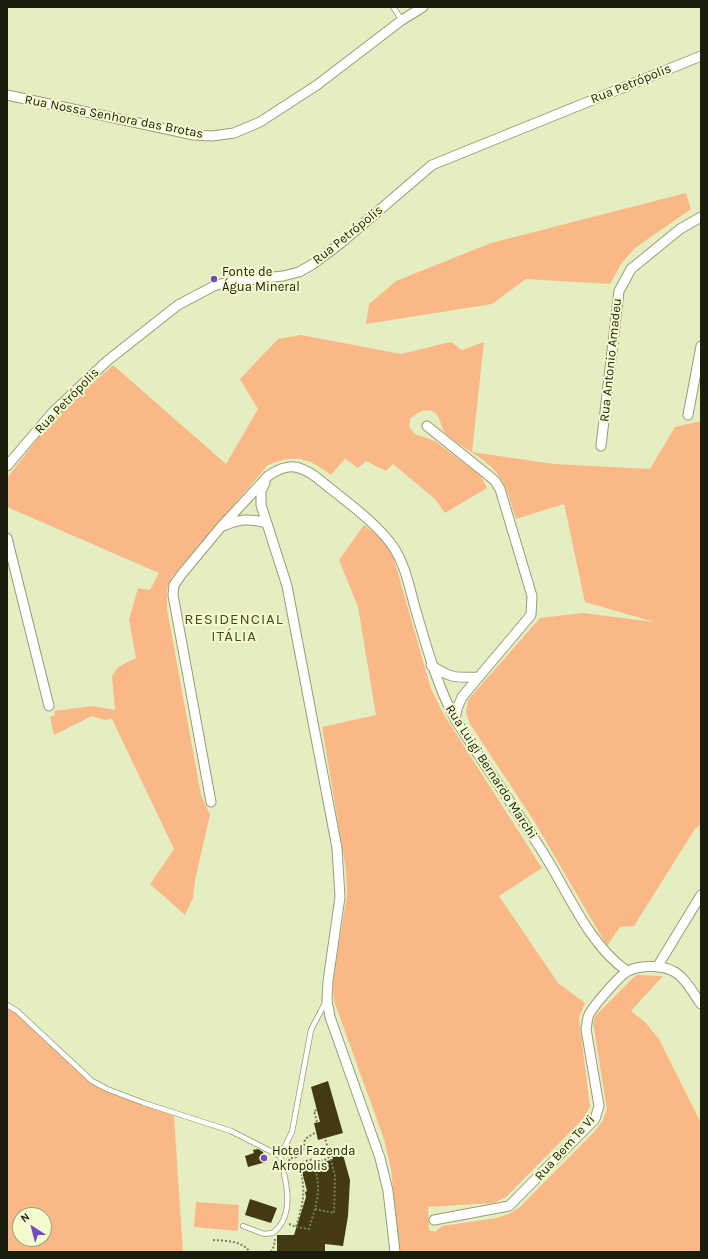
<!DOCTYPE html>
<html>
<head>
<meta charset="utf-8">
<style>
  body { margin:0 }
  #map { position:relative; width:708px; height:1259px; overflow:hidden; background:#e5eec1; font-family:Karla,sans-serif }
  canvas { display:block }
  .frame { position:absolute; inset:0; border:8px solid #1a1d0c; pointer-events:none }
  .north { position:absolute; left:12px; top:1207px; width:40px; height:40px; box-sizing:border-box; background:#f2fcce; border:1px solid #9ca380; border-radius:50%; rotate:324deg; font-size:11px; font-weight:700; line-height:16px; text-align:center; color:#1a1d0c }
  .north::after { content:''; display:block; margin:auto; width:14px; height:18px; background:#784bc3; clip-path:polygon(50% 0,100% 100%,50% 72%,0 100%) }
</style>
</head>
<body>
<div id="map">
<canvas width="708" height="1259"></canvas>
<div class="frame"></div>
<div class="north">N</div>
</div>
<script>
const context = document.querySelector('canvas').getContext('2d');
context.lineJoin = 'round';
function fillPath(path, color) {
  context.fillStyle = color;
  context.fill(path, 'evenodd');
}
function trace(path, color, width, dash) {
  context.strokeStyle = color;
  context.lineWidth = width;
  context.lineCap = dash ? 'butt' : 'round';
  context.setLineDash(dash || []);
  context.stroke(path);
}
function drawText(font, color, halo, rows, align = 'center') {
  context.font = font + ' Karla,sans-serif';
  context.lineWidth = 4;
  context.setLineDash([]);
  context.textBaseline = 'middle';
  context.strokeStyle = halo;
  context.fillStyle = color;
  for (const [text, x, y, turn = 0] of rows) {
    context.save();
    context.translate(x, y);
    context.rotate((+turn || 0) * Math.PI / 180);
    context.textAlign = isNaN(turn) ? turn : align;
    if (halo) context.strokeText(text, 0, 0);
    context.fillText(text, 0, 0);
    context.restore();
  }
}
fillPath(new Path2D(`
  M686,193L691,209L635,248L621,264L610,284L526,279L492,304L366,324L369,304L396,281L491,243Z
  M301,335L401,354L451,342L462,350L484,342L472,452L554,464L650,469L675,427L701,421V824L695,829L634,926L620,927L607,946L534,821L470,724L466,713L468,700L540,618L583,613L654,622L585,602L564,504L516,519C511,505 508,489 499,476C487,458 462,449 446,434C440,427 441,415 432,411C424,408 415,414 410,419L409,427L415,434L435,441L481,476L487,488L445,513L435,499L393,464L386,471L366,461L358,468L345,459L331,475C309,458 295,454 268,465L171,578L167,590V609L201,795L210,815L195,880L193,898L185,915L150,884L174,849L112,719L105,720L92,716L54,735L50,717L55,715L54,711L93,706L115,710L112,676L118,667L136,658L129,620L138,588L150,590L159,573L7,507V478L14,469L51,421L113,365L226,464L258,409L240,379L278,339Z
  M364,525L380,537L393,556L431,689L443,713L542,868L499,896L558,983L585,1003L579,1018L590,1107L583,1119L506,1197L494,1203L428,1207L429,1230L435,1232L442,1226L496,1218L509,1214L520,1207L592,1134L602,1122L607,1109L593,1023L595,1016L633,978L637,975L663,976L631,1011L645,1022L659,1039L701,1123V1252H399L391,1169L384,1139L334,1001L333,980L347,895L346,870L322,727L376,715L358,607L339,560Z
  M7,1008L16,1012L91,1083L107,1092L174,1116L183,1252H7ZM20,1215H44V1239H20Z
  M196,1202L239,1205L238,1231L194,1227Z`), '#fab887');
fillPath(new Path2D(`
  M328,1081L343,1133L318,1140L314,1123L320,1122L311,1087Z
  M258,1149L263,1152L266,1162L248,1167L245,1156L254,1153L253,1150Z
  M342,1151L350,1180L348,1216L343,1246L325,1244V1252H277V1235H294L306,1197L305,1192L307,1191L300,1164L311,1161L313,1166L333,1159L331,1154Z
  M250,1199L277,1208L271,1223L245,1215Z`), '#433a11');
const lane = new Path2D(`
  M393,7L402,20
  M7,1005L17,1011L92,1081L107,1089L144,1103L231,1131L280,1156C286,1181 296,1214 273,1233L264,1234L243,1226
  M280,1156L292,1132L311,1030L326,1001`);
const street = new Path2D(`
  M7,95L194,135L212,136L234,133L260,122L317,85L402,20L423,7
  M688,415L701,346
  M427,426L488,475L495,481L500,489L532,596L531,615L462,697L457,709L455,719
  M601,446L619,291L631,269L680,229L701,217
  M7,466L53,412L107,361L178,305L214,286L228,282L283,276L299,272L313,264L341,243L432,165L701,56
  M265,483L261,491V505L287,586L337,848L340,897L328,981L327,1000L330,1017L380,1158L388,1191L395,1252
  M223,526C239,519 250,518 267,523
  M7,538L49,706
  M431,665C450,678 455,678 478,677
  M211,802L173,595L174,585L181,575L220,528L268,476C287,463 298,464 316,477C340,497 378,523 394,548C406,567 410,590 416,611C427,648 437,685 455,719C484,764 515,808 544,854C568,892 589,945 627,971
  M657,967L701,895
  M434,1220L509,1206L595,1119L599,1106L586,1029C587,1025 587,1021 588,1017C591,1008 620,975 628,971C640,965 662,965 673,971C685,977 693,993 701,1004`);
trace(lane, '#969e74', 6);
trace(street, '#969e74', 11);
trace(new Path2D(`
  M317,1122L314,1111L317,1110
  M289,1161L290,1158C303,1158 303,1150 305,1139L316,1132
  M315,1209L334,1213L335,1176L325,1138
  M289,1224L296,1227C304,1200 306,1191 299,1163L313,1159L318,1162L327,1159L330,1156
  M296,1227L309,1229C318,1198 322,1192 313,1160
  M213,1240C226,1241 241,1240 250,1252
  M271,1252L274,1246L275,1239`), '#787d5f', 2, [2, 2]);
trace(lane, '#fff', 4.5);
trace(street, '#fff', 9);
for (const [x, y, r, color] of [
  [214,279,4,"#784bc3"],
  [264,1158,4,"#784bc3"]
]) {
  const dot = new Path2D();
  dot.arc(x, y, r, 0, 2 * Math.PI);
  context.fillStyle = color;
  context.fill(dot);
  trace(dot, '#f2fcce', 1.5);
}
drawText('13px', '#1a1d0c', '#f2fcce', [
  ["Rua Petrópolis",631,84,-22],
  ["Rua Nossa Senhora das Brotas",114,117,11],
  ["Rua Petrópolis",348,235,-39],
  ["Rua Antonio Amadeu",611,360,-84],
  ["Rua Petrópolis",67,401,-46],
  ["Rua Luigi Bernardo Marchi",491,772,57],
  ["Rua Bem Te Vi",565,1148,-48]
]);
drawText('13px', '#1a1d0c', '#f2fcce', [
  ["Fonte de",222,272],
  ["Água Mineral",222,287],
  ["Hotel Fazenda",272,1151],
  ["Akropolis",272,1166]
], 'left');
context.letterSpacing = '1px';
drawText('15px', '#444a23', '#f2fcce', [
  ["RESIDENCIAL",234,620],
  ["ITÁLIA",234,637]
]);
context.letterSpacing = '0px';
</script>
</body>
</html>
